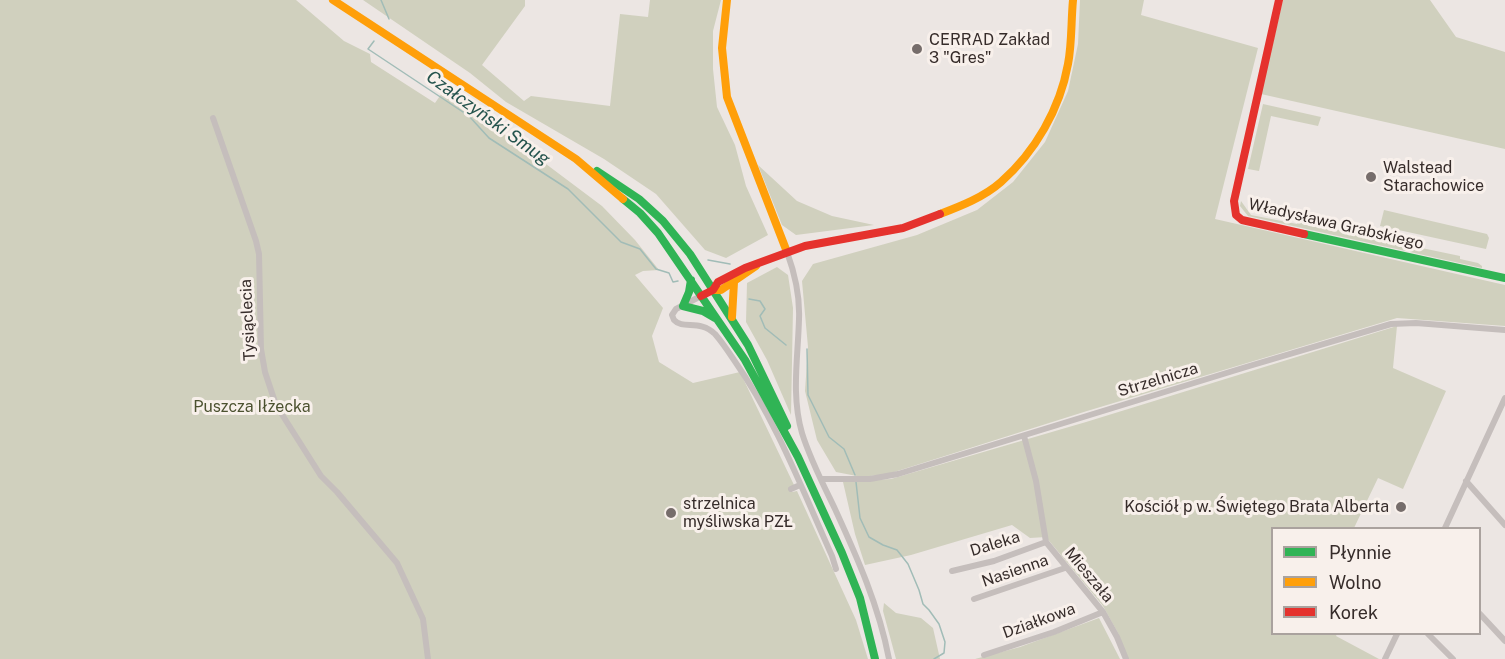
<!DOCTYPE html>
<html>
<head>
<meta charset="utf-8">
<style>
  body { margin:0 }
  #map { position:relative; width:1505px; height:659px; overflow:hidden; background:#ece6e3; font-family:"Public Sans",sans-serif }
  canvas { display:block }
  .legend { position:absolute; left:1271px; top:527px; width:210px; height:108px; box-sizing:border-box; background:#f8f0eb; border:2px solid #aaa29e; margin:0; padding:8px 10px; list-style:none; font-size:18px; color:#362c2a }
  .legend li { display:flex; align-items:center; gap:12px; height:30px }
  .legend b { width:30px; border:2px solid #aaa29e }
</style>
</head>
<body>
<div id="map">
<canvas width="1505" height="659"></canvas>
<ul class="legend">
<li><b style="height:8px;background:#30b455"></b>Płynnie</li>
<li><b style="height:8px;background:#ff9f0a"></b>Wolno</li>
<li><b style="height:8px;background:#e5322d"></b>Korek</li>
</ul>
</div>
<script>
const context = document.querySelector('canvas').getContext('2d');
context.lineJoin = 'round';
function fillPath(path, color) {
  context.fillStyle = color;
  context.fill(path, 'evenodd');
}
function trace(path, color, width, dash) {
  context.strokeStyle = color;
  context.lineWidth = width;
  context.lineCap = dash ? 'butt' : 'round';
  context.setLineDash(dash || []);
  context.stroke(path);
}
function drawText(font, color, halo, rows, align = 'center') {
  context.font = font + ' "Public Sans",sans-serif';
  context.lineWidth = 6;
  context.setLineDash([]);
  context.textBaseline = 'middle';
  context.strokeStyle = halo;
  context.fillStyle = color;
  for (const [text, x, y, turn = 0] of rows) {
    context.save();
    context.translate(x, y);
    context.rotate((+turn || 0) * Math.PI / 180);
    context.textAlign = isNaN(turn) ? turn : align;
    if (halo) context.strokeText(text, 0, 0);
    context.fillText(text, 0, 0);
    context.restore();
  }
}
fillPath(new Path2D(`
  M0,0H296L344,41L370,54L371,62L435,103L442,93L522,146L602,206L635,240L659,270L643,271L635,275L663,308L652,336L659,362L693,383L740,372L794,485L790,488L792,492L797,491L856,620L868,659H0Z
  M363,0H525V6L482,65L524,101L531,96L610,106L620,14L648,17L650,0H721L713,31V69L717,107L735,145L746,186L768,235L726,258L705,250L656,194L604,159L506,102L470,73Z
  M1080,0H1144L1141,15L1258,48L1215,219L1505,285V326L1397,318L1087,411L888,474L862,477L836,472L817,440L805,391L808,347L802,281L813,264L917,235L977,210L1013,182L1045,142L1068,91L1078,44Z
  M1283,0H1430L1456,37L1505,52V149L1261,94Z
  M1263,104L1321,117L1318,126L1271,116L1259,171L1248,169Z
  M758,165L797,201L832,216L874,225L796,235L782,225Z
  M1241,201L1251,215L1297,224L1298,221L1375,238L1381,234L1393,237V242L1460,256V259L1478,263L1482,266V268L1248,216L1240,206Z
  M1384,210L1487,234L1489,238L1486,249L1380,226Z
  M777,267L788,275L793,308L791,415L767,360L746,322L747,283Z
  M1397,326L1393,368L1446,391L1403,489L1378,478L1354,528H1272V634H1337L1336,636L1379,659H1128L1118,633L1103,606L1046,537L1030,538L1012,525L911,555L865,565L855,534L843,482L891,479L1086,422Z
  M884,603L896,613L921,618L933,628L940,659H896L883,611Z
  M1099,618L1120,659H975L1020,647Z`), '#d0d0be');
trace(new Path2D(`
  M381,0L389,19
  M374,41L368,49L469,116L489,138L568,189L621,242L640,249L656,269L669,273L673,282L678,281
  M708,260L730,264
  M749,299L760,301L765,309L760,316L765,328L786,345
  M807,349L808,395L829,437L844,449L855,475
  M856,482L860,518L869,537L883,545L897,550L908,564L919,590L923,604L929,610L939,624L945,642L944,653L934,659`), '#a1bcb7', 1.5);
trace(new Path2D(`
  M213,118L256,241L259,254L261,349L265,372L276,405L321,476L337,492L397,563L423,619L428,659
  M787,252C795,274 800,296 799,319C798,358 791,395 802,433C810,459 823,484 835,509C857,557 879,606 889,659
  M701,296L676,309L672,315L674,320C683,330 700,319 715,334C722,342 728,351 734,360C776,420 802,489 832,556L836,569
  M1024,436L1036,481L1046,542L1103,612L1117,637L1126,659
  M821,479H870L898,474L1246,367L1391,324L1416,323L1505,330
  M1466,481L1505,525
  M791,489L800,485
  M1445,528L1505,398
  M952,571L994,561L1046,542
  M974,599L1065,568
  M1480,614L1505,641
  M1428,634L1453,659
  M984,655L1054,632L1103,612
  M1385,659L1397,634`), '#c5bebc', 6);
trace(new Path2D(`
  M597,171L639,199L663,221L690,254L748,345L787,426
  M623,199L640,213L658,233L745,360L798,457L842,553L860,598L875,659
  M1304,234L1505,278
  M691,280L689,292L683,306L703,311L715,318`), '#30b455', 8);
trace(new Path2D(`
  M333,0L576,159L623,199
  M727,0L722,48L727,97L787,252
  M940,214C961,206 984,197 1001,182C1035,152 1060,109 1068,64C1072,44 1071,21 1073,0
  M713,290H721L756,266
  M732,317L734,282`), '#ff9f0a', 8);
trace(new Path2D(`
  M1279,0L1234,201L1236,215L1242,220L1304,234
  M701,296L713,290L718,282L745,268L805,246L903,228L940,214`), '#e5322d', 8);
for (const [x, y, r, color] of [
  [917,49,6,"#766d6b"],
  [1371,177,6,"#766d6b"],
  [1401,507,6,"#766d6b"],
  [671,513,6,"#766d6b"]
]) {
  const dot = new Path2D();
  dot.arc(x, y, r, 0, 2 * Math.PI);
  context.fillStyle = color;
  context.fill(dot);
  trace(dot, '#f8f0eb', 2);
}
drawText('16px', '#362c2a', '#f8f0eb', [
  ["CERRAD Zakład",929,40],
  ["3 \"Gres\"",929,58],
  ["Walstead",1383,168],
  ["Starachowice",1383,186],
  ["strzelnica",683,504],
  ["myśliwska PZŁ",683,522],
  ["Kościół p w. Świętego Brata Alberta",1389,507,"right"]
], 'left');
drawText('16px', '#362c2a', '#f8f0eb', [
  ["Władysława Grabskiego",1336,224,13],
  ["Tysiąclecia",248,320,-93],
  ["Strzelnicza",1158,380,-17],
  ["Daleka",995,544,-17],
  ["Nasienna",1015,571,-19],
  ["Mieszała",1089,575,50],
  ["Działkowa",1039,621,-20]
]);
drawText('16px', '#4c5230', '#f8f0eb', [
  ["Puszcza Iłżecka",252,407]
]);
drawText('italic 18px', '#24534d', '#f8f0eb', [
  ["Czałczyński Smug",488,118,36]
]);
</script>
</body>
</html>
